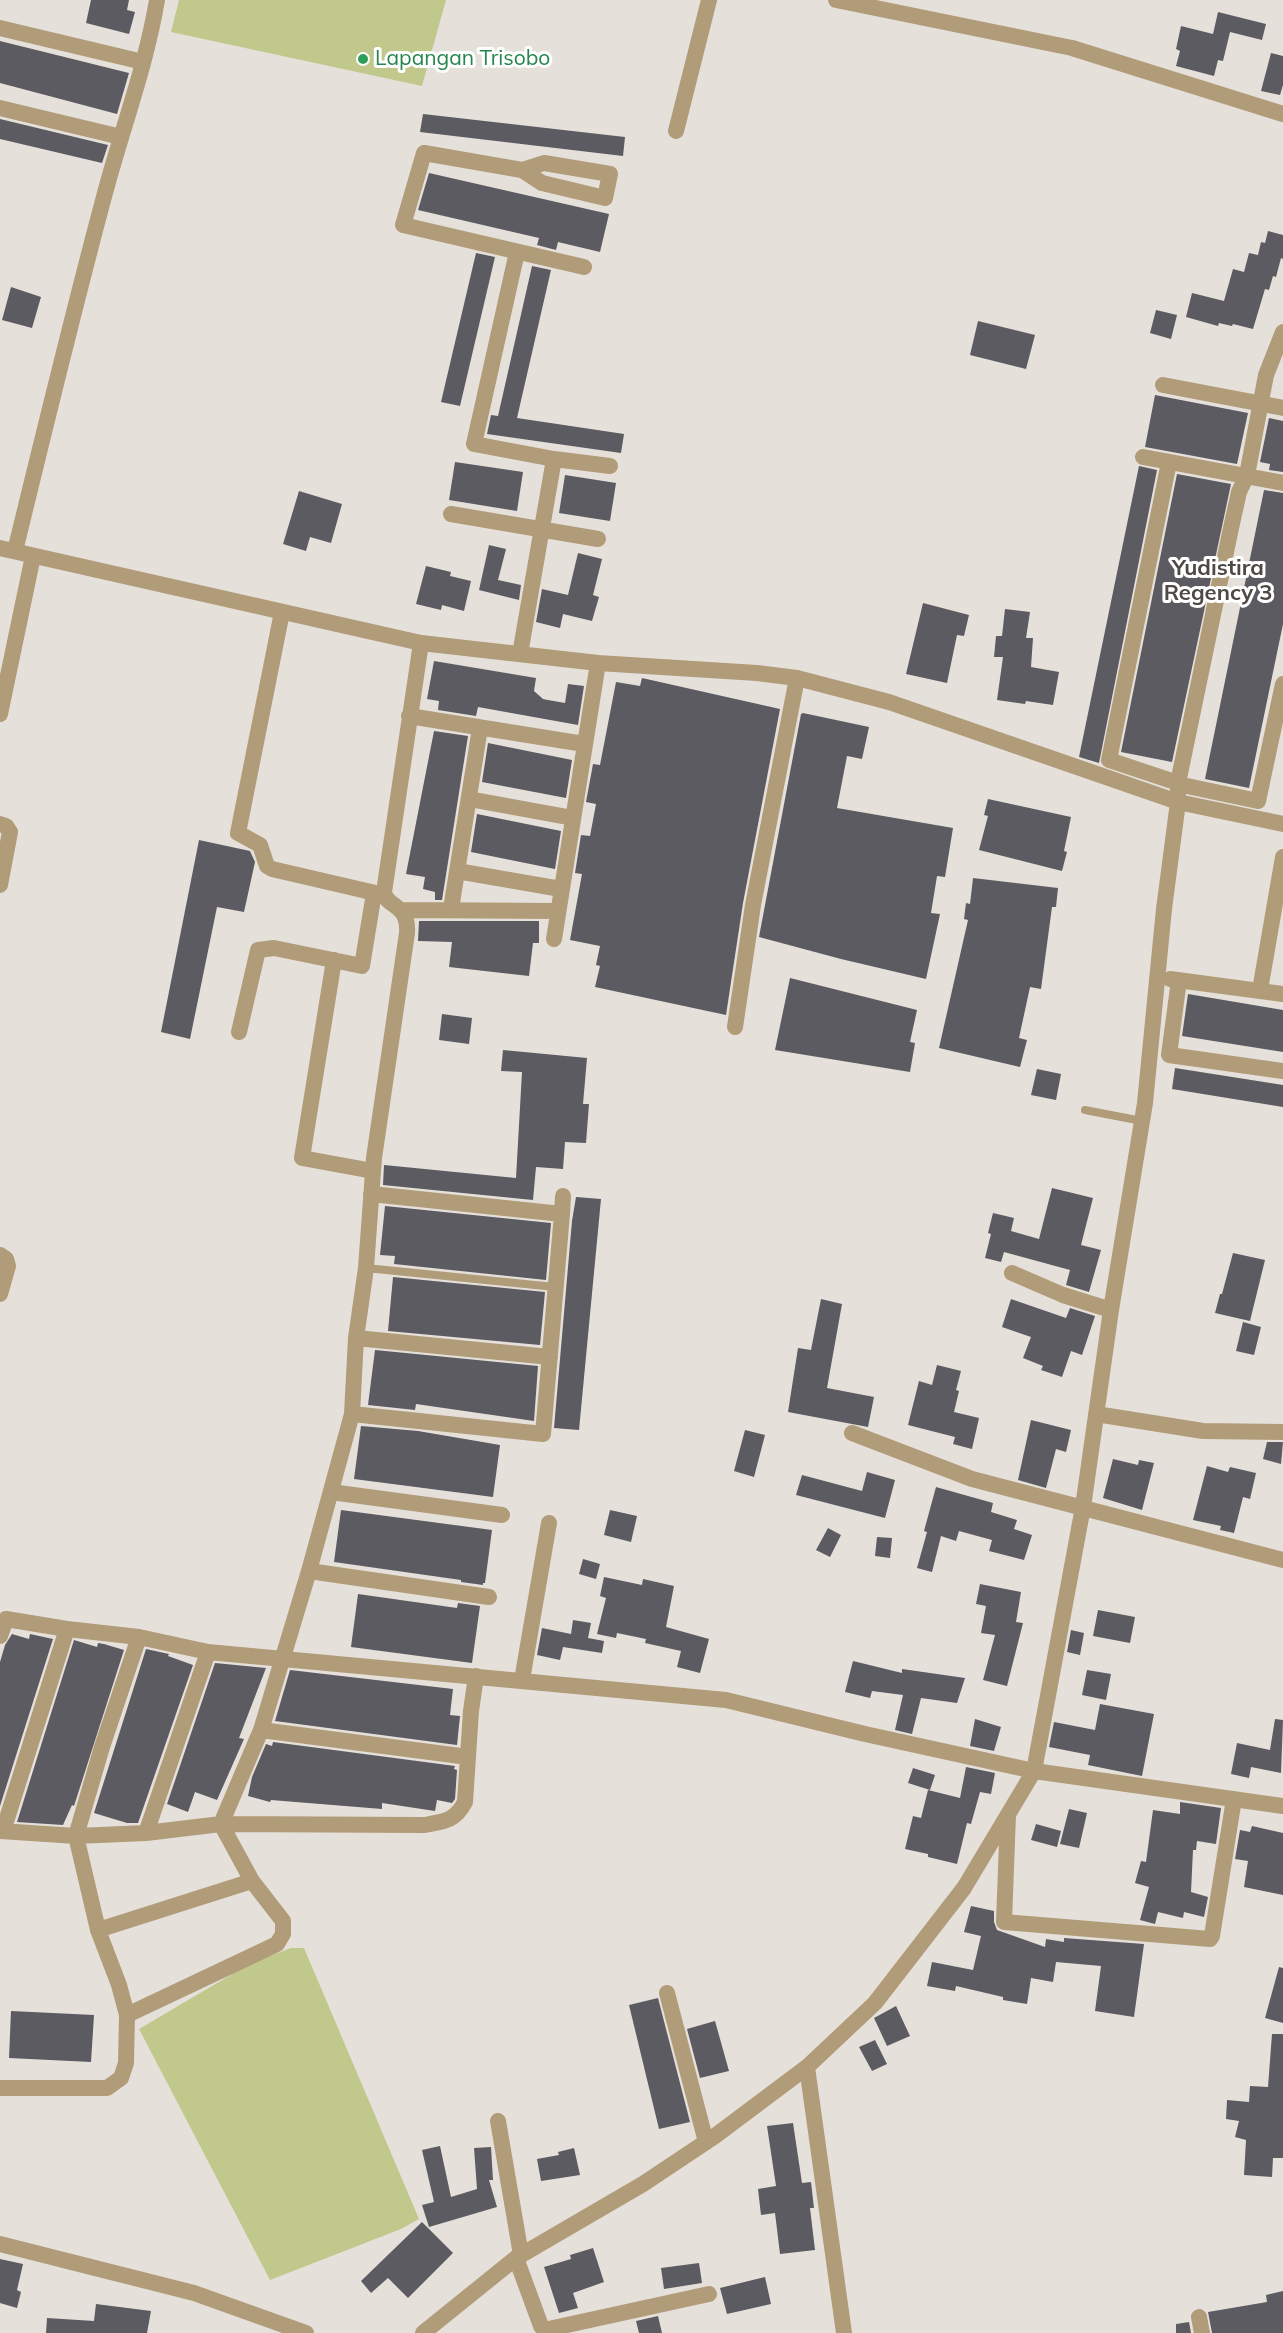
<!DOCTYPE html>
<html>
<head>
<meta charset="utf-8">
<style>
  body { margin:0 }
  canvas { display:block; background:#e6e0db }
</style>
</head>
<body>
<canvas width="1283" height="2333"></canvas>
<script>
const context = document.querySelector('canvas').getContext('2d');
context.lineJoin = 'round';
function fillPath(path, color) {
  context.fillStyle = color;
  context.fill(path, 'evenodd');
}
function trace(path, color, width, dash) {
  context.strokeStyle = color;
  context.lineWidth = width;
  context.lineCap = dash ? 'butt' : 'round';
  context.setLineDash(dash || []);
  context.stroke(path);
}
function drawText(font, color, halo, rows, align = 'center') {
  context.font = font + ' Mulish,sans-serif';
  context.lineWidth = 6;
  context.setLineDash([]);
  context.textBaseline = 'middle';
  context.strokeStyle = halo;
  context.fillStyle = color;
  for (const [text, x, y, turn = 0] of rows) {
    context.save();
    context.translate(x, y);
    context.rotate((+turn || 0) * Math.PI / 180);
    context.textAlign = isNaN(turn) ? turn : align;
    if (halo) context.strokeText(text, 0, 0);
    context.fillText(text, 0, 0);
    context.restore();
  }
}
fillPath(new Path2D(`
  M179,0H446L422,86L171,32Z
  M291,1948H304L419,2219L401,2229L270,2280L139,2029L251,1963Z`), '#c1c88b');
fillPath(new Path2D(`
  M91,0H129L127,10L135,12L129,34L86,23Z
  M1218,12L1266,24L1262,40L1230,32L1223,61L1218,60L1214,76L1176,66L1180,51L1176,49L1181,26L1213,34Z
  M0,41L129,73L117,114L0,83Z
  M1271,53L1283,56V85L1280,95L1261,91Z
  M423,114L625,137L623,156L420,132Z
  M0,119L108,145L102,163L0,139Z
  M429,173L609,214L600,252L558,242L556,250L537,245L539,238L418,210Z
  M1268,231L1283,235V259L1281,258L1276,277L1273,276L1269,290L1265,289L1253,329L1233,324L1232,326L1219,323L1218,326L1186,317L1192,293L1224,301L1233,269L1244,272L1249,253L1258,255L1261,242L1265,243Z
  M476,253L495,257L460,406L441,402Z
  M532,266L551,270L517,418L624,434L621,453L487,434L491,415L498,416Z
  M11,287L41,297L32,328L2,320Z
  M1156,310L1177,315L1171,339L1150,333Z
  M978,321L1035,335L1026,369L970,355Z
  M1155,395L1248,413L1237,464L1145,447Z
  M1269,418L1283,421V472L1269,470L1270,464L1260,462Z
  M455,462L523,472L517,511L449,500Z
  M1139,466L1157,470L1099,763L1079,757Z
  M1177,474L1231,484L1172,762L1121,752Z
  M565,475L616,483L610,521L559,513Z
  M1264,490L1283,493V624L1249,788L1205,779Z
  M299,491L342,504L331,543L310,537L306,551L283,544Z
  M489,545L506,549L498,580L521,585L519,600L479,590Z
  M578,553L602,559L593,595L599,597L592,621L563,614L560,628L536,622L542,589L568,595Z
  M426,566L451,572L450,576L471,581L464,611L442,605L441,610L416,604Z
  M923,603L969,615L964,636L957,635L947,683L906,674Z
  M1005,609L1030,612L1026,638H1033L1031,667L1059,672L1053,705L1026,701L1025,704L997,700L1003,657H994L996,636H1002Z
  M434,661L536,678L534,691L543,699L548,700L565,703L568,684L584,686L578,725L478,707L476,716L438,710L439,701L427,699Z
  M642,678L780,709L743,903L726,1015L595,987L600,966L596,965L600,946L570,940L582,874L575,873L581,835L590,836L596,804L586,802L593,764L600,765L616,682L640,686Z
  M803,713L869,727L862,759L847,756L837,808L953,828L945,877L937,876L931,913L940,914L926,979L841,959L759,937L801,714Z
  M434,731L468,736L442,900H435V892L423,889L425,877L406,874Z
  M488,743L572,760L566,798L482,782Z
  M988,799L1071,817L1064,851L1067,852L1062,871L979,850L988,816L984,815Z
  M477,814L561,831L555,869L471,852Z
  M199,840L250,851L255,862L244,912L217,907L190,1039L161,1032Z
  M973,878L1058,888L1056,907H1052L1041,989L1030,987L1019,1038L1027,1040L1020,1067L939,1048L968,920L964,919L966,903L970,904Z
  M419,921H539V943H533L529,976L449,967L452,942L418,941Z
  M790,978L917,1010L910,1042L915,1043L910,1072L775,1050Z
  M1188,994L1283,1010V1052L1182,1036Z
  M442,1014L472,1018L469,1044L439,1040Z
  M503,1050L587,1058L583,1104H589L586,1143L565,1142L563,1169L536,1167L533,1200L383,1185L384,1165L516,1178L522,1072L501,1071Z
  M1175,1068L1283,1085V1107L1172,1089Z
  M1037,1069L1061,1074L1056,1100L1031,1095Z
  M1052,1188L1093,1198L1081,1245L1101,1250L1089,1292L1066,1285L1070,1270L1004,1252L1001,1262L985,1258L991,1234L988,1233L993,1213L1014,1218L1011,1231L1039,1239Z
  M576,1197L601,1199L579,1430L554,1428L572,1221Z
  M385,1206L551,1223L546,1280L394,1264L395,1256L380,1255Z
  M1233,1253L1265,1260L1250,1321L1215,1313L1220,1294H1222Z
  M393,1277L545,1292L540,1345L388,1331Z
  M821,1299L842,1304L827,1388L874,1397L868,1427L788,1412L798,1348L811,1350Z
  M1011,1299L1066,1318L1070,1308L1095,1316L1082,1355L1071,1351L1062,1377L1041,1370L1043,1366L1023,1358L1031,1337L1002,1327Z
  M1243,1322L1261,1327L1254,1355L1236,1351Z
  M375,1350L538,1366L534,1421L416,1404L415,1410L368,1405Z
  M937,1365L961,1371L956,1390L959,1391L954,1412L979,1418L972,1449L953,1444L955,1437L908,1425L919,1381L932,1385Z
  M1031,1420L1071,1430L1066,1452L1056,1449L1046,1488L1018,1480Z
  M361,1426L418,1431L500,1445L493,1497L354,1479Z
  M745,1430L765,1435L754,1477L734,1471Z
  M1267,1442H1283L1281,1464L1263,1459Z
  M1113,1459L1138,1465L1139,1460L1154,1463L1142,1510L1103,1498Z
  M1207,1466L1228,1472L1230,1467L1256,1473L1250,1499L1243,1497L1234,1533L1220,1530L1221,1526L1193,1520Z
  M867,1472L895,1480L885,1518L796,1495L802,1475L862,1491Z
  M936,1487L993,1503L991,1512L1017,1520L1014,1529L1032,1535L1024,1560L989,1551L992,1540L959,1531L956,1541L941,1536L932,1572L917,1568L927,1532L924,1531Z
  M341,1510L492,1530L485,1583H483V1585L461,1582V1580L334,1562Z
  M610,1510L637,1516L631,1542L604,1535Z
  M828,1528L841,1535L830,1557L816,1550Z
  M877,1537L892,1538L890,1558L875,1556Z
  M583,1559L600,1564L596,1579L579,1574Z
  M604,1577L642,1585L643,1579L674,1586L666,1627L709,1639L700,1673L677,1667L681,1651L645,1643L646,1639L617,1633L616,1638L597,1634L606,1598L600,1596Z
  M980,1584L1021,1592L1016,1622L1023,1623L1007,1686L983,1680L995,1635L981,1633L986,1606L976,1604Z
  M358,1594L457,1608L458,1603L480,1606L472,1663L351,1647Z
  M1098,1610L1135,1617L1130,1643L1093,1636Z
  M573,1620L591,1623L588,1638L604,1641L602,1653L563,1647L560,1660L537,1655L542,1628L571,1634Z
  M1071,1630L1084,1633L1080,1655L1067,1652Z
  M12,1634L29,1639L30,1634L53,1639L0,1806V1662L5,1645Z
  M74,1640L97,1647L98,1643L104,1644L124,1650L74,1806L72,1805L63,1825L17,1822Z
  M146,1649L169,1654L168,1656L193,1665L138,1823H127L94,1813Z
  M853,1661L902,1673V1669L965,1678L957,1703L921,1698L912,1734L895,1730L903,1695L872,1691L870,1698L845,1692Z
  M215,1663L266,1668L239,1738L244,1739L217,1800L195,1792L188,1812L167,1804Z
  M290,1670L453,1689L450,1715L460,1716L457,1745L275,1721Z
  M1087,1670L1111,1674L1106,1700L1082,1695Z
  M1100,1704L1154,1714L1142,1776L1088,1765L1090,1755L1049,1747L1054,1722L1095,1730Z
  M975,1719L1001,1727L994,1751L970,1746Z
  M1275,1719L1283,1720L1281,1773L1251,1767L1249,1778L1231,1774L1237,1743L1270,1750Z
  M273,1742L455,1766L454,1769L457,1770L455,1799L452,1803L437,1800L435,1811L382,1803V1809L271,1800L270,1802L248,1796L252,1777L266,1744L272,1746Z
  M966,1767L995,1773L991,1794L980,1792L971,1824L967,1823L957,1864L928,1857V1854L905,1849L913,1816L921,1818L928,1790L960,1798Z
  M913,1768L935,1775L930,1790L908,1783Z
  M1180,1802L1221,1808L1216,1844L1197,1841L1196,1850H1193L1191,1892L1208,1897L1204,1917L1184,1912L1183,1918L1158,1912L1155,1924L1140,1920L1149,1887L1135,1883L1141,1861L1146,1862L1153,1810L1180,1814Z
  M1069,1809L1087,1813L1079,1848L1060,1844Z
  M1036,1824L1061,1831L1057,1847L1031,1840Z
  M1252,1826L1283,1833V1895L1244,1887L1248,1861L1235,1859L1240,1830L1250,1832Z
  M971,1906L994,1911V1922L997,1930L1045,1947L1046,1939L1064,1942V1938L1144,1944L1134,2017L1095,2011L1101,1966L1056,1962L1053,1982L1031,1978L1027,2004L1003,2000V1997L956,1986L955,1991L927,1986L932,1962L973,1970L981,1936L964,1932Z
  M1279,1967L1283,1968V2023L1265,2018Z
  M658,1998L690,2122L659,2129L629,2005Z
  M896,2006L910,2036L887,2046L874,2018Z
  M11,2011L94,2015L91,2062L9,2058Z
  M715,2021L729,2071L700,2078L687,2029Z
  M1272,2034H1283V2158H1273L1272,2177L1244,2175L1246,2140L1235,2137L1239,2121L1226,2119L1227,2100L1249,2102L1250,2086L1268,2087Z
  M875,2040L887,2064L872,2071L859,2047Z
  M793,2123L802,2183L811,2182L814,2208H810L815,2250L780,2254L775,2213L761,2215L758,2189L776,2186L767,2126Z
  M440,2146L451,2197L477,2189L474,2148L491,2147L493,2180H489L497,2207L429,2227L422,2205L434,2202L422,2150Z
  M574,2148L580,2175L541,2181L537,2159L559,2155L558,2152Z
  M422,2222L453,2253L408,2298L388,2278L371,2293L361,2281Z
  M593,2248L604,2282L573,2293L578,2308L559,2313L544,2267L571,2259L570,2255Z
  M0,2259L23,2264L17,2290L21,2292L17,2308L0,2303Z
  M699,2263L702,2283L664,2289L661,2268Z
  M765,2277L771,2304L727,2314L720,2288Z
  M1283,2291V2333H1212L1208,2312L1267,2302L1266,2295Z
  M96,2304L151,2311L147,2333H46L47,2318L94,2321L93,2329Z
  M658,2316L662,2333H639L636,2321Z
  M1189,2322L1191,2333H1176V2324Z`), '#5c5b61');
trace(new Path2D(`
  M1085,1110L1142,1121
  M366,1268L555,1287`), '#b19c79', 8);
trace(new Path2D(`
  M836,0L1072,48L1283,114
  M0,28L143,62
  M0,108L121,137
  M676,131L709,0
  M522,170L544,163L610,174L605,198L542,183L522,170L424,153L403,225L584,267
  M517,252L474,444L554,459L610,466
  M1163,385L1283,408
  M1143,457L1283,483
  M1169,462L1109,760L1187,786L1258,801L1283,684
  M451,514L598,539
  M0,548L421,643L598,663L757,673L797,678L889,702L1178,802L1283,824
  M15,551C44,432 73,312 105,193C122,129 146,66 157,0
  M282,612L238,833L260,845L267,866L272,869L384,895
  M520,654L554,459
  M0,714L33,556
  M409,716L584,744
  M469,799L573,818
  M0,824L6,826L10,832L0,885
  M457,871L561,889
  M451,909L480,728
  M402,910L558,911
  M554,939L598,663
  M334,960L302,1158L373,1171
  M1170,979L1283,994
  M1179,980L1169,1055L1283,1071
  M1260,990L1283,857
  M735,1027L753,905L797,678
  M239,1032L258,950L274,948L362,966L374,893
  M562,1214L563,1196
  M0,1255L6,1259L8,1266L0,1294
  M1012,1273L1063,1295L1111,1310
  M356,1338L550,1357
  M352,1414L543,1434L562,1214L371,1194
  M1096,1414L1203,1431L1283,1432
  M852,1433L972,1479L1283,1560
  M331,1492L502,1515
  M309,1571L489,1597
  M0,1636L6,1619L67,1629L139,1637L208,1652L726,1700L865,1734L1034,1771L1283,1806
  M522,1680L549,1523
  M261,1730L468,1757
  M1008,1815L1004,1922L1210,1939L1212,1936L1234,1799
  M0,1831L76,1836L146,1833L221,1824L425,1825C445,1821 455,1821 465,1802L471,1711L476,1676
  M3,1831L67,1629
  M146,1833L208,1652
  M98,1930L252,1881
  M667,1993L706,2142
  M127,2015L277,1944L283,1934V1921L252,1881L221,1824L261,1730L309,1571L352,1414L356,1338L366,1268L374,1158L407,933C409,903 386,908 384,892L421,643
  M807,2067L844,2333
  M0,2088H107L121,2078L126,2063L127,2015L119,1985L98,1930L76,1836L102,1747L139,1637
  M498,2121L521,2255
  M0,2244L194,2293L306,2333
  M516,2258L541,2326L544,2330L709,2294
  M1199,2317L1202,2333
  M423,2333L516,2258L643,2184L715,2136L807,2067L875,2003L964,1888L1034,1771L1083,1507L1111,1310L1145,1103L1164,909L1178,802V783L1231,528L1239,492L1247,475L1266,375L1283,332`), '#b19c79', 16);
for (const [x, y, r, color] of [
  [363,59,6,"#2e9e5b"]
]) {
  const dot = new Path2D();
  dot.arc(x, y, r, 0, 2 * Math.PI);
  context.fillStyle = color;
  context.fill(dot);
  trace(dot, '#fff', 2);
}
drawText('21px', '#27864d', '#fff', [
  ["Lapangan Trisobo",375,59]
], 'left');
drawText('bold 22px', '#4e4945', '#fff', [
  ["Yudistira",1218,568],
  ["Regency 3",1218,593]
]);
</script>
</body>
</html>
